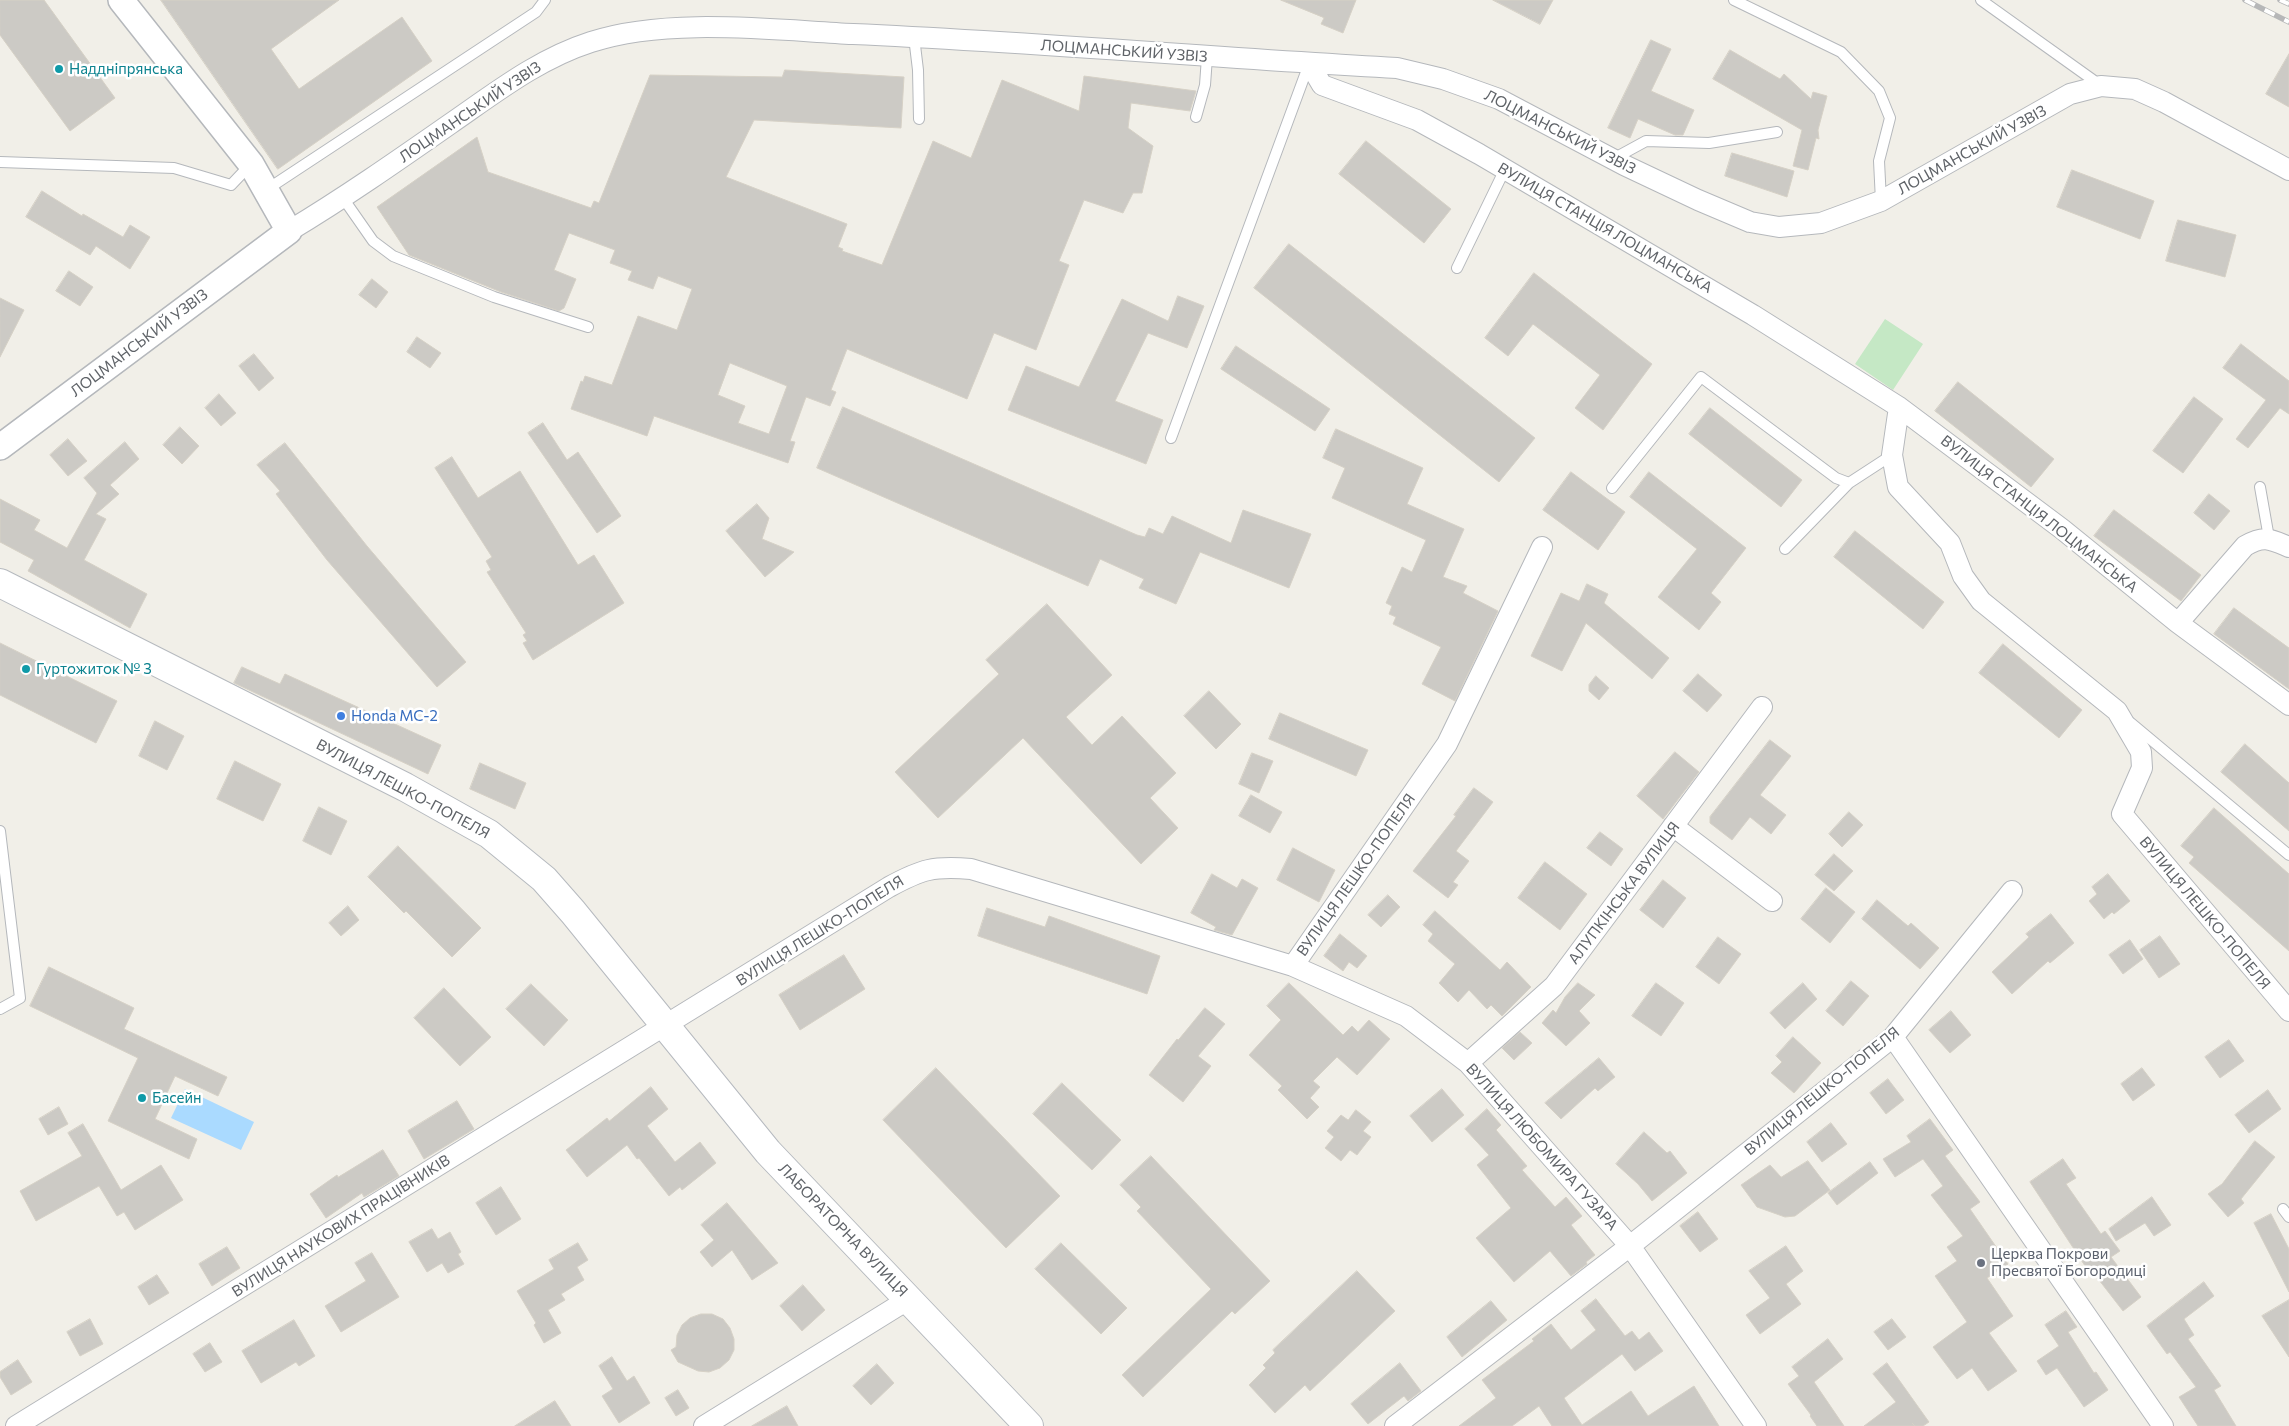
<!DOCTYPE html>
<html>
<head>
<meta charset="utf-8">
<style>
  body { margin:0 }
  canvas { display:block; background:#f1efe8 }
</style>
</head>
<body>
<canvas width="2289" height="1426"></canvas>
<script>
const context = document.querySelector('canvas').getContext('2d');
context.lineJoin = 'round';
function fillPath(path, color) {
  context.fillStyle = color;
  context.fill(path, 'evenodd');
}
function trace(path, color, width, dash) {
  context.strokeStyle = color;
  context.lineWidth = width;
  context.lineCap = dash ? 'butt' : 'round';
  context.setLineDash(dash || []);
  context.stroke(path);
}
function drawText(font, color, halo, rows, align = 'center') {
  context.font = font + ' Commissioner,sans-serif';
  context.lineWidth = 5;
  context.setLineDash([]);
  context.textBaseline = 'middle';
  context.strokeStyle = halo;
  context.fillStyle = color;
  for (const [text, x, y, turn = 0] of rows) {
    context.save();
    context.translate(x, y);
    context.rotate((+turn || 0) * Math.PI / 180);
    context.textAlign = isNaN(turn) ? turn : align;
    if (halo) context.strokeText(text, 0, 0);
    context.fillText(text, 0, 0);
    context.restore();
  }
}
fillPath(new Path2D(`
  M1885,319L1923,344L1893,390L1855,364Z`), '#c5e8c5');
fillPath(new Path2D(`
  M185,1089L254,1122L241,1150L171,1118Z`), '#aadaff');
const building = new Path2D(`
  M0,0H44L115,98L70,131L0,35Z
  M161,0H339L271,49L299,89L402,17L432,61L278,169Z
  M1281,0H1356L1343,33L1321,24L1324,18Z
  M1493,0H1553L1540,24Z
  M1651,40L1671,49L1651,91L1694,110L1683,135H1675L1638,119L1630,138L1608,128Z
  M1730,50L1780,79L1784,74L1811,99L1813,92L1827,96L1818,130L1819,139L1816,138L1808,170L1793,166L1802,130L1713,79Z
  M2289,54V107L2266,94Z
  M785,70L904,77L901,128L754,120L726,177L847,224L838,247L843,249L842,251L882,265L933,141L971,158L1002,80L1079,111L1084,76L1196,91L1190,111L1131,103L1128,128L1153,146L1142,193H1133L1123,213L1084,200L1059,261L1069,265L1036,350L994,333L967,399L847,349L831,390L836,392L830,406L806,397L790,441L795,442L788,463L654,416L647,436L571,409L581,381L583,382L585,376L612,385L638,316L677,330L692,289L658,276L653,289L628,280L632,271L610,263L615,250L569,233L554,270L576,279L564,308L559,311L501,292L409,255L377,207L477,137L488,172L591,208L594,201L599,203L650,75L782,77ZM730,363L787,386L769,434L738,423L745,406L718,395Z
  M1366,141L1451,209L1424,243L1339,174Z
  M1732,153L1794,171L1787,197L1725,176Z
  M2072,170L2154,201L2140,239L2057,207Z
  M42,191L82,216L83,214L123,237L130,225L150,237L130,269L96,246L90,255L26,217Z
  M2178,220L2236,235L2225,277L2166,261Z
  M1289,244L1535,438L1499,482L1254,288Z
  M69,271L93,287L80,306L56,291Z
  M1534,273L1652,364L1603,430L1575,408L1600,375L1533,324L1508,356L1485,338Z
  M372,279L388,292L376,308L359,295Z
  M1178,296L1204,306L1187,348L1148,333L1115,401L1163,420L1146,464L1008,410L1026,366L1079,387L1122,299L1168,321Z
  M0,298L24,310L0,357Z
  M417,337L441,353L430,368L407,352Z
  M2241,344L2289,381V414L2280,408L2248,448L2236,439L2266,400L2223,368Z
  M1236,346L1330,409L1315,431L1221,369Z
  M254,354L274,378L259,391L239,366Z
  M1958,382L2054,459L2031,487L1935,411Z
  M219,394L236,413L221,426L205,408Z
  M2194,397L2223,419L2183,473L2153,451Z
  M843,407L1137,535L1145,537L1149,528L1163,534L1172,516L1231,543L1243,510L1311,534L1289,588L1200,552L1176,604L1139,588L1144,579L1100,559L1088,586L817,468Z
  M1710,408L1802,480L1781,507L1689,434Z
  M543,423L567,460L578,452L621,516L597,533L528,433Z
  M180,427L199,446L182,464L163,445Z
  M1336,429L1423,468L1407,504L1464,529L1443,577L1467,586L1463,593L1498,611L1455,701L1422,684L1441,647L1393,624L1396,617L1389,614L1392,606L1386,603L1402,567L1412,572L1426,540L1332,498L1345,468L1323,458Z
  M68,439L87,461L68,476L50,455Z
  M125,442L139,459L110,485L119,494L96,514L106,519L84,560L147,594L130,628L28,571L34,560L0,542V499L40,520L34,530L67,548L97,493L84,478Z
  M285,443L367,546L466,662L437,687L327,560L276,494L280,491L257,465Z
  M452,457L478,498L520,471L578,565L594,555L624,603L533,660L523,643L527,641L523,635L526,633L487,572L491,570L486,561L492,557L435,468Z
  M1571,472L1625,512L1598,550L1543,510Z
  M1649,472L1746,548L1711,593L1721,602L1699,630L1658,597L1697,549L1630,497Z
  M2209,494L2230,511L2214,530L2194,513Z
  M757,504L769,518L762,539L794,552L765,577L726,531Z
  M2114,510L2201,575L2181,601L2094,536Z
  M1855,531L1944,602L1923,629L1834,557Z
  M1587,584L1608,594L1604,603L1669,658L1652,679L1586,623L1562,671L1531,656L1561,593L1579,601Z
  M1047,604L1112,675L1066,717L1092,745L1122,716L1176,773L1150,798L1178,828L1141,864L1023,738L938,818L895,772L999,674L986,660Z
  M2234,608L2289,648V689L2214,634Z
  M0,643L117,701L96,743L0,695Z
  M2003,644L2082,710L2059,738L1979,673Z
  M242,667L280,684L285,674L441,745L428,774L234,683Z
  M1698,674L1722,695L1707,712L1683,691Z
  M1596,676L1609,688L1599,700L1589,691V685Z
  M1209,691L1241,724L1216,749L1184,716Z
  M1280,713L1368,750L1356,776L1269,739Z
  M155,721L184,736L167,770L139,756Z
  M1770,740L1791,756L1760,795L1786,815L1771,834L1750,817L1732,840L1710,823V817Z
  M2245,744L2289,783V831L2221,772Z
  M1675,752L1699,772L1663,819L1637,796Z
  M1252,753L1273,761L1259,793L1239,784Z
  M235,761L281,784L263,821L217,799Z
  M480,763L526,783L515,809L470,789Z
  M1474,788L1493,802L1456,851L1469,861L1453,882L1458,885L1448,898L1413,871L1456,816L1454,815Z
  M1251,795L1282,812L1270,833L1239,816Z
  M319,807L347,821L331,855L303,841Z
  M2214,808L2289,874V951L2189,863L2194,857L2181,846Z
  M1849,812L1863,825L1842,847L1829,834Z
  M1600,832L1623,849L1611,866L1587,848Z
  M398,846L481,928L452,957L406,911L404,913L368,877Z
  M1293,848L1335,870L1319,902L1277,880Z
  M1834,854L1853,871L1834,891L1815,875Z
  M1545,862L1587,894L1560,930L1518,898Z
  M1212,874L1237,888L1242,879L1258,888L1232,935L1214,930L1216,927L1191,913Z
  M2108,874L2130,901L2114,914L2112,912L2104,919L2089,901L2097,894L2092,887Z
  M1663,880L1686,898L1663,928L1640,910Z
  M1826,888L1855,912L1830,943L1801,919Z
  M1388,895L1400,907L1381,927L1368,915Z
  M1877,900L1908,926L1911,923L1939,948L1920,969L1862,919Z
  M348,906L359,920L341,936L329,923Z
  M987,908L1045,927L1049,916L1160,956L1147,994L978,936Z
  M1435,911L1500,970L1507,962L1531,987L1502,1016L1491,1005L1487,1009L1469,990L1458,1002L1439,983L1455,964L1428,941L1433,934L1423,925Z
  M2051,914L2074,943L2050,963L2048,961L2012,994L1992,972L2029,937L2026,934Z
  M1340,934L1367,956L1357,968L1349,962L1343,971L1324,956Z
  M2160,936L2180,964L2159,978L2140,950Z
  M1718,937L1741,954L1719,984L1696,967Z
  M2130,940L2143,959L2123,974L2109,955Z
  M844,955L865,989L800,1030L779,995Z
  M49,967L134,1008L124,1029L227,1077L218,1096L175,1076L155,1119L197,1139L189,1159L108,1121L138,1058L30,1006Z
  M1851,981L1869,996L1843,1026L1826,1011Z
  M1289,983L1343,1035L1352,1026L1358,1032L1369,1020L1390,1039L1357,1075L1337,1057L1313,1081L1320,1087L1310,1098L1319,1107L1307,1119L1278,1090L1282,1086L1249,1055L1281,1020L1267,1006Z
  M1578,983L1595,995L1579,1011L1590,1023L1566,1046L1542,1023L1553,1010L1556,1013L1565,997Z
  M1656,983L1684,1003L1661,1036L1632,1016Z
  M1803,983L1817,999L1785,1029L1770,1013Z
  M531,984L568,1020L544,1046L506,1009Z
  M444,988L491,1037L460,1066L414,1018Z
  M1205,1008L1225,1024L1198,1056L1211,1066L1183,1102L1149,1075L1177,1039L1178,1040Z
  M1951,1011L1971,1035L1950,1053L1929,1030Z
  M1520,1032L1532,1043L1514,1060L1502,1048Z
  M1793,1037L1821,1063L1794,1093L1771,1073L1782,1062L1776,1056Z
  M2229,1040L2244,1061L2220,1078L2205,1057Z
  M1599,1058L1615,1077L1598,1091L1595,1088L1561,1119L1545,1103Z
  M936,1068L1060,1196L1006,1248L883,1120Z
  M2142,1068L2155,1085L2133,1101L2121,1084Z
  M1888,1079L1904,1100L1886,1114L1870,1093Z
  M1062,1083L1121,1140L1092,1170L1033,1114Z
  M651,1087L668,1109L647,1126L675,1162L700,1142L716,1163L682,1190L680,1187L669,1196L639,1158L637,1159L627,1145L587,1177L566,1150L607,1118L609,1121Z
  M1442,1089L1464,1115L1432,1142L1410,1116Z
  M2268,1090L2281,1109L2249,1133L2235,1115Z
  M457,1101L474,1129L424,1159L408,1131Z
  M59,1107L68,1124L48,1135L39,1119Z
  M1487,1109L1501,1125L1496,1130L1527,1166L1522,1170L1555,1207L1566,1197L1582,1216L1571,1225L1595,1255L1586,1262L1587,1264L1571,1276L1550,1251L1514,1282L1476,1238L1511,1208L1477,1165L1489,1155L1465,1129Z
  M1356,1110L1371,1122L1363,1131L1371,1137L1357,1155L1350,1150L1341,1161L1325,1148L1334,1137L1327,1131L1341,1115L1348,1120Z
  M1930,1119L1953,1150L1945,1156L1980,1202L1970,1209L2008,1264L1987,1278L2013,1316L1989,1333L2017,1371L1988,1391L1972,1368L1957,1379L1933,1347L1967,1322L1935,1276L1957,1261L1947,1247L1963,1236L1931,1195L1943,1186L1923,1159L1895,1177L1883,1159L1911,1142L1907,1136Z
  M1831,1123L1847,1144L1822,1162L1807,1142Z
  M83,1124L121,1190L161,1165L183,1200L135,1230L124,1212L117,1216L99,1186L36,1221L20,1191L82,1156L68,1133Z
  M1644,1132L1667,1153L1670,1151L1687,1173L1652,1201L1638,1184L1616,1164Z
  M2255,1141L2275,1157L2241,1199L2244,1203L2228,1217L2208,1194L2222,1184Z
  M383,1150L399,1176L364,1197L362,1193L326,1218L310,1194L337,1175L338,1177Z
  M1151,1156L1270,1281L1235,1314L1232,1311L1143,1397L1122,1375L1211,1289L1137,1211L1141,1207L1120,1185Z
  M2063,1159L2076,1178L2066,1184L2101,1234L2105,1231L2120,1251L2111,1257L2141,1297L2123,1311L2092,1271L2089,1272L2030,1182Z
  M1808,1161L1830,1190L1795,1216L1785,1217L1757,1207L1741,1185L1770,1165L1781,1177Z
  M1870,1162L1878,1173L1837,1205L1828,1193Z
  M501,1187L521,1219L496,1235L476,1203Z
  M2152,1197L2171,1225L2154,1236L2145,1223L2116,1241L2109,1229Z
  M727,1203L778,1263L752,1280L732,1250L712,1267L700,1252L714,1240L701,1225Z
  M1698,1212L1718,1239L1700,1252L1680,1226Z
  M2271,1214L2289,1249V1292L2254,1223Z
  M432,1229L438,1239L450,1232L461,1252L458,1254L464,1264L448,1273L442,1263L427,1272L409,1242Z
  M578,1243L588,1260L577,1267L584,1280L561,1294L565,1300L548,1310L561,1333L544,1343L534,1325L536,1323L517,1291L554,1269L549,1260Z
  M1061,1243L1127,1308L1101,1334L1035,1269Z
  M1786,1246L1803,1271L1786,1284L1801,1304L1760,1334L1746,1315L1770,1298L1749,1271Z
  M227,1247L240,1268L212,1286L199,1264Z
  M372,1253L399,1297L341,1332L325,1306L366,1281L355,1263Z
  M1357,1271L1395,1311L1310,1391L1305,1385L1275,1413L1249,1385L1266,1368L1263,1365L1275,1353L1273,1350Z
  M157,1275L169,1293L149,1305L138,1287Z
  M2204,1282L2214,1296L2184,1319L2194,1335L2188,1339L2221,1386L2214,1390L2236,1426H2198L2179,1397L2196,1387L2170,1352L2167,1354L2147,1326Z
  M803,1285L825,1310L802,1331L780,1306Z
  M1596,1299L1625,1336L1632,1331L1639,1340L1649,1332L1663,1351L1635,1371L1622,1354L1564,1398L1582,1425L1631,1391L1648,1416L1694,1386L1719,1426H1552L1539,1406L1512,1426H1459L1496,1398L1482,1380L1534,1341L1532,1339L1551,1324L1571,1350L1596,1330L1581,1311Z
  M2289,1300V1357L2262,1316Z
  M1491,1301L1507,1320L1462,1357L1447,1337Z
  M2066,1311L2077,1327L2068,1332L2094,1373L2096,1372L2108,1390L2084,1407L2057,1368L2046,1375L2037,1361L2059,1346L2045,1325Z
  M701,1314H712L723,1319L730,1328L734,1339V1350L729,1360L720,1368L709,1372L698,1371L678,1362L671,1350L676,1347L677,1335L682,1325L690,1318Z
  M90,1319L103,1344L80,1356L67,1332Z
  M1892,1319L1906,1337L1888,1350L1874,1332Z
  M294,1320L315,1356L299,1366L296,1362L261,1383L242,1351Z
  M1828,1339L1843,1359L1814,1382L1844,1426H1817L1810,1416L1811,1415L1788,1384L1799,1376L1792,1367Z
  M210,1343L222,1362L205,1372L193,1354Z
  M612,1357L627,1381L634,1376L650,1403L619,1423L602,1396L613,1389L599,1366Z
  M18,1360L32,1382L11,1395L0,1377V1372Z
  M1400,1363L1421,1391L1408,1401L1404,1396L1368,1424L1351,1404Z
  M1887,1363L1929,1422L1923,1426H1915L1912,1423L1915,1426H1864L1896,1402L1873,1374Z
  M877,1364L894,1383L871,1405L853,1386Z
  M678,1390L689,1408L676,1416L665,1398Z
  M555,1401L571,1426H515Z
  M787,1406L798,1426H752Z`);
fillPath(building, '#cccac5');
trace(building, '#d6d1c6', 1);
const service = new Path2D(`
  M1734,0L1841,52L1879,91L1890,118L1879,161L1881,201
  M1981,0L2100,85
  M914,37L918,70L919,119
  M1196,117L1205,85L1207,57
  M1613,159L1646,141L1709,143L1777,132
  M0,162L174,168L231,185L250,165
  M266,190L536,12L545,0
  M343,198L373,241L393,256L494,297L588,327
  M1457,268L1505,169
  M1171,438L1309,64
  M2260,487L2269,538
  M1612,488L1701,377L1836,478L1849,483L1892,455
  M1785,549L1849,483
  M2131,723L2289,855
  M0,831L20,998L0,1009
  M2283,1209L2289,1217`);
const minor = new Path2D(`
  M1309,63L1322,85L1417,120L1479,154L1753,315L1899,407L2062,529L2178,623L2245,546C2264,535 2270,539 2289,547
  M289,231C344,198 397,161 450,124C495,93 538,59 591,42C667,17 773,30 853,34C1035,42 1216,58 1397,68L1443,79L1499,99L1624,165L1698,200L1750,222L1779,227L1821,223L1881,201L2070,94L2101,86L2135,89L2164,102L2289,170
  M1899,407L1892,455L1898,487L1950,543L1963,576L1981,601L2117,711L2141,752L2142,768L2122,814L2289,1011
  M2178,623L2289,705
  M1673,826L1772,901
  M1293,966L1447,744L1542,547
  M1893,1037L2163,1426
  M1468,1063L1554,986L1762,707
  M16,1426L889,887C922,869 933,866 971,869L1293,966L1406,1016L1468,1063L1630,1246L1756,1426
  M704,1426L909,1299
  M1395,1426L1630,1246L1893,1037L2012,891`);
const tertiary = new Path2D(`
  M0,447L289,231L251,164L121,0`);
const secondary = new Path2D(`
  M0,583L405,787L489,834L544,879L573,912L768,1152L1029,1426`);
trace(service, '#b5b8bc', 12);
trace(minor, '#b5b8bc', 22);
trace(tertiary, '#b5b8bc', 28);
trace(secondary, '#b6babf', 30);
trace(service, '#fff', 10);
trace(minor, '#fff', 20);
trace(tertiary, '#fff', 25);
trace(secondary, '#fff', 28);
const rail = new Path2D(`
  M2245,0L2289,22
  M2280,0L2289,4`);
trace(rail, '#b6b7b8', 5.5);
trace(rail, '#fff', 4, [11]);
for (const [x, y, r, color] of [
  [59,69,5,"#0f9aa8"],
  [26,669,5,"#0f9aa8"],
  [341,716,5,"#3f7fe0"],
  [142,1098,5,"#0f9aa8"],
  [1981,1263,5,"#6b7280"]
]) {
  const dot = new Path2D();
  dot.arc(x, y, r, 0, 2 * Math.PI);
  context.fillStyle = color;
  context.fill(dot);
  trace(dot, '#fff', 2);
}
drawText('15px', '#5f6368', '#fff', [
  ["ЛОЦМАНСЬКИЙ УЗВІЗ",1124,51,4],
  ["ЛОЦМАНСЬКИЙ УЗВІЗ",470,112,-34],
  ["ЛОЦМАНСЬКИЙ УЗВІЗ",1560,132,27],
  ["ЛОЦМАНСЬКИЙ УЗВІЗ",1972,150,-29],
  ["ВУЛИЦЯ СТАНЦІЯ ЛОЦМАНСЬКА",1605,228,30],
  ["ЛОЦМАНСЬКИЙ УЗВІЗ",139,343,-37],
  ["ВУЛИЦЯ СТАНЦІЯ ЛОЦМАНСЬКА",2039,514,38],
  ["ВУЛИЦЯ ЛЕШКО-ПОПЕЛЯ",403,789,28],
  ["ВУЛИЦЯ ЛЕШКО-ПОПЕЛЯ",1356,875,-55],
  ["АЛУПКІНСЬКА ВУЛИЦЯ",1624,893,-53],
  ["ВУЛИЦЯ ЛЕШКО-ПОПЕЛЯ",2205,913,50],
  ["ВУЛИЦЯ ЛЕШКО-ПОПЕЛЯ",820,931,-32],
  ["ВУЛИЦЯ ЛЕШКО-ПОПЕЛЯ",1822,1091,-39],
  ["ВУЛИЦЯ ЛЮБОМИРА ГУЗАРА",1542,1147,48],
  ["ВУЛИЦЯ НАУКОВИХ ПРАЦІВНИКІВ",341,1226,-32],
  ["ЛАБОРАТОРНА ВУЛИЦЯ",843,1230,46]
]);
drawText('15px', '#0d838f', '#fff', [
  ["Наддніпрянська",69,69],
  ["Гуртожиток № 3",36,669],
  ["Басейн",152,1098]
], 'left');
drawText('15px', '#366cbe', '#fff', [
  ["Honda МС-2",351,716]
], 'left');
drawText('15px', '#5b616d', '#fff', [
  ["Церква Покрови",1991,1254],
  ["Пресвятої Богородиці",1991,1271]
], 'left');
</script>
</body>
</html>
